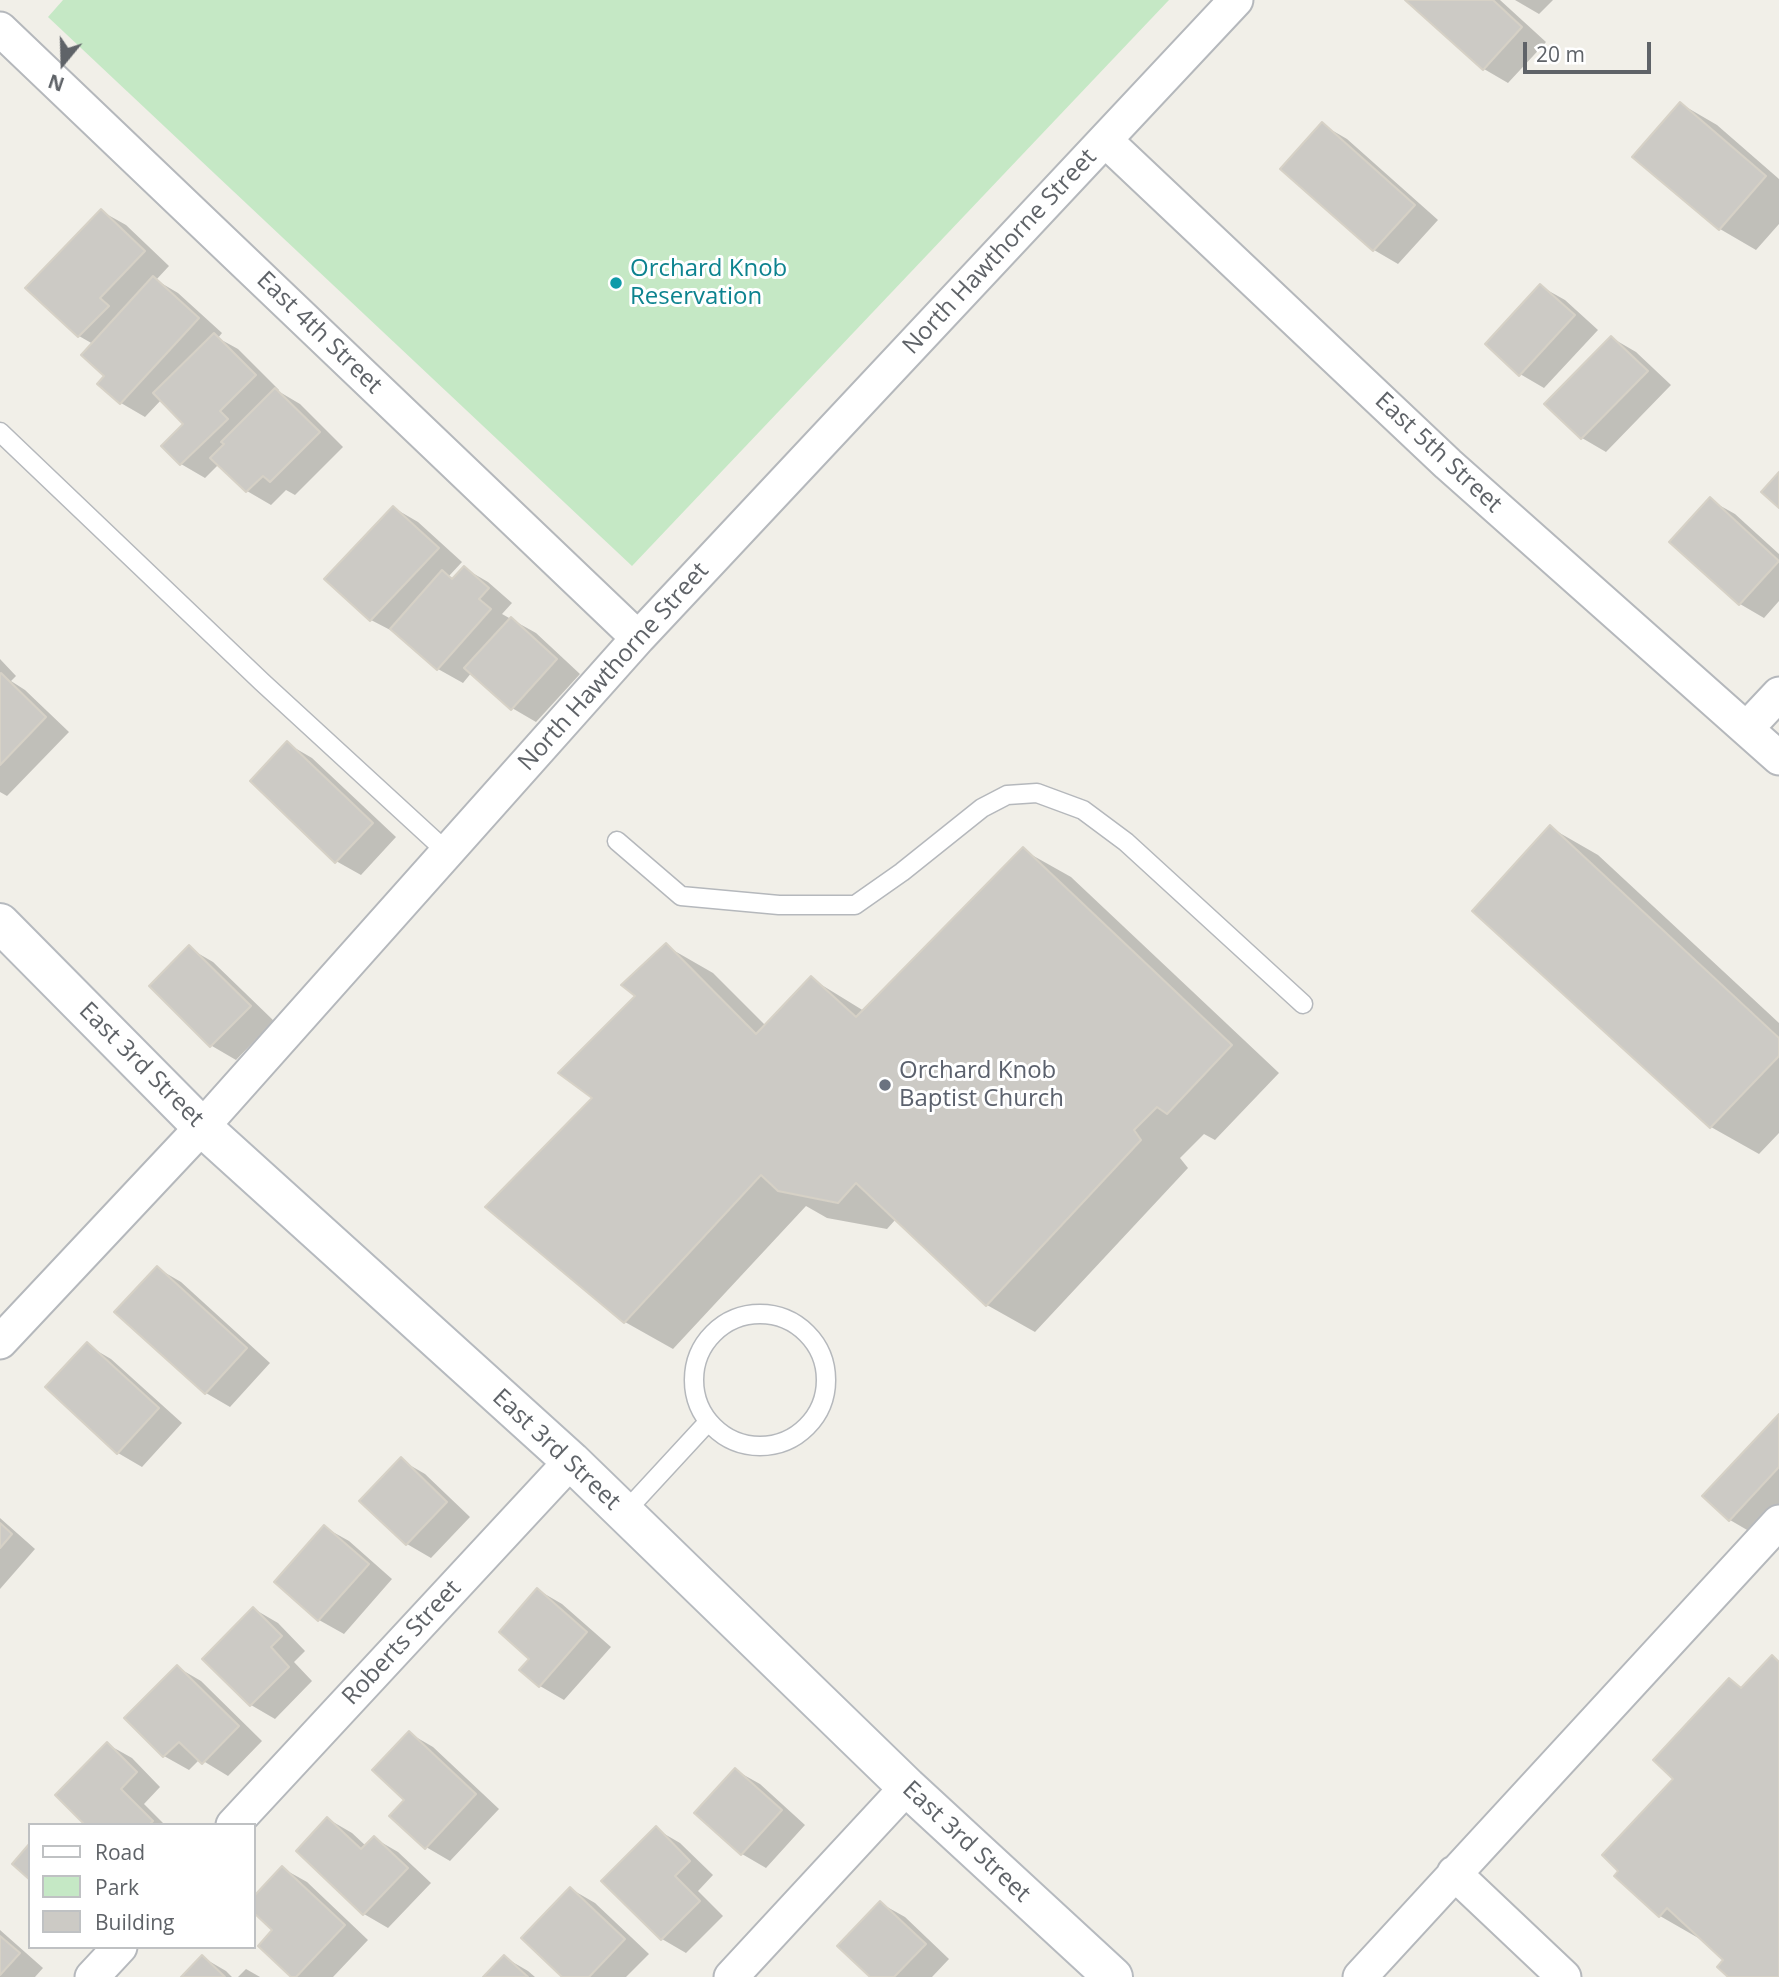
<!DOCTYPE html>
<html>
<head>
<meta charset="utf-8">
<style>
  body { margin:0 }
  #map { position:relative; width:1779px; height:1977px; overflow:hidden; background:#f1efe8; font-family:"Open Sans",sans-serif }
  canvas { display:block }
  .legend { position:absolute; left:28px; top:1823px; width:228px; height:126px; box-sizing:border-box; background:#fff; border:2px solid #bfc1c3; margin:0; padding:9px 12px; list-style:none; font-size:21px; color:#5f6368 }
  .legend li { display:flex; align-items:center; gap:14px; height:35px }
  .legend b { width:35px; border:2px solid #bfc1c3 }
  .north { position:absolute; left:28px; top:28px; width:70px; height:70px; -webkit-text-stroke:5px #fff; paint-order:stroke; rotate:199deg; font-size:19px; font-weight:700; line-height:28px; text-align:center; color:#5f6368 }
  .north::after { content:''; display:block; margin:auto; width:24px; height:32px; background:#5f6368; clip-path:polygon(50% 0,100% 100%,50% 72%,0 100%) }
  .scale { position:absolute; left:1523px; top:42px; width:128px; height:32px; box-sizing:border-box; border:4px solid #5f6368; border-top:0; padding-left:9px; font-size:21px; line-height:24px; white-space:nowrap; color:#5f6368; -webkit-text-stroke:5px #fff; paint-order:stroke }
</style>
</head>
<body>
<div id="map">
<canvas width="1779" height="1977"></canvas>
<ul class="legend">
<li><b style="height:9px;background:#fff"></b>Road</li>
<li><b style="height:19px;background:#c5e8c5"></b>Park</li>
<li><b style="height:19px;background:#cccac5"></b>Building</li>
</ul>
<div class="north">N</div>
<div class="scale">20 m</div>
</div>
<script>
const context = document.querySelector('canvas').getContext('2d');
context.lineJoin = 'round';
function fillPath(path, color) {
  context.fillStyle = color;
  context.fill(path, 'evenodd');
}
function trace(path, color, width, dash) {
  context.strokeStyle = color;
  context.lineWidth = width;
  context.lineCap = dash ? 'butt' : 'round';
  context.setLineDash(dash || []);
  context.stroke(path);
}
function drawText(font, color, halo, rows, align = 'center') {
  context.font = font + ' "Open Sans",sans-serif';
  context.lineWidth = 6;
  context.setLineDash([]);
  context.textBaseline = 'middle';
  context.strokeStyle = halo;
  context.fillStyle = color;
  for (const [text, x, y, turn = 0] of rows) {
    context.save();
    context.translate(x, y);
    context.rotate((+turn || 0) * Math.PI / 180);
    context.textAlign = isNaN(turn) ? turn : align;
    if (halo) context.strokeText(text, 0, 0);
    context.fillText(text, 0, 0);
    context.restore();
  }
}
fillPath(new Path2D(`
  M63,0H1169L632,566L48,17Z`), '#c5e8c5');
fillPath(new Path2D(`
  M1408,0H1500L1546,42L1508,83L1484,69Z
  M1515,0H1553L1539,14Z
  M1681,104L1717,125L1779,179V224L1756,250L1720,229L1635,156Z
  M1323,125L1347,139L1438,220L1398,264L1374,250Z
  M101,211L126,225L169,266L156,280L178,293L222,333L218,338L238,349L279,390L278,391L300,404L343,447L295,495L286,490L271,505L247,491L219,464L205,478L181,464L186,424L162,399L145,417L121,403L93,344L79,336L28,288Z
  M1540,286L1565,300L1598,330L1544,388L1520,374Z
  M1612,338L1636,352L1671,385L1606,452L1582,438Z
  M1710,500L1735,514L1779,554V601L1764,618L1740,604Z
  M394,508L418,522L462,562L449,576L454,579L464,568L488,582L512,603L502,614L536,633L580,674L536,722L512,708L472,672L463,683L438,669L396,633L371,620Z
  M0,659L16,676L11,681L25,690L69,732L7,796L0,792Z
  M288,744L312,758L396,837L361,875L336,861Z
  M1551,828L1598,855L1779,1023V1133L1759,1154L1711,1127Z
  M1023,850L1071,877L1279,1073L1215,1140L1204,1134L1180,1158L1188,1168L1035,1332L987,1305L896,1219L887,1229L827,1218L806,1206L673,1349L625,1322L487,1206L594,1097L637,995L666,946L713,973L766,1026L812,979L864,1011Z
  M189,948L213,962L274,1021L236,1060L212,1046L151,986Z
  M157,1268L181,1282L270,1363L230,1407L206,1393Z
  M87,1345L111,1359L182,1423L142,1467L118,1453Z
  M1779,1416V1507L1754,1534L1730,1520Z
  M401,1460L425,1474L470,1517L431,1558L407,1544Z
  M0,1518L35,1549L0,1589Z
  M324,1527L349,1541L392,1579L344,1634L319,1620L276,1582Z
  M538,1590L562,1604L611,1647L564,1700L540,1686L531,1659Z
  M254,1609L278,1623L305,1651L294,1662L312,1681L275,1719L251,1705Z
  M1772,1657L1779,1661V1977H1730L1725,1960L1707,1943L1660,1916L1676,1779L1729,1681L1743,1688Z
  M177,1667L201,1681L262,1741L228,1776L200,1759L189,1770L164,1756L127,1718Z
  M409,1733L433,1747L499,1809L450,1861L426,1847L406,1800Z
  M107,1744L132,1758L160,1787L144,1804L165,1825H87Z
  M735,1770L760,1784L805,1825L766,1868L742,1854Z
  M328,1819L352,1833L366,1846L374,1838L398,1852L431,1883L388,1928L364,1914Z
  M656,1829L680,1843L713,1875L698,1891L723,1916L686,1953L662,1939Z
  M282,1868L307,1882L368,1940L333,1977H294L275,1930L254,1910V1899Z
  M571,1889L595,1903L649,1954L626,1977H564Z
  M880,1903L905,1917L949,1959L932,1977H872Z
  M0,1930L43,1968L35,1977H0Z
  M202,1957L226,1971L232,1977H184Z
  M504,1957L528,1971L535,1977H486Z
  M246,1969L260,1977H238Z`), '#0003');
const building = new Path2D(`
  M1405,0H1493L1522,27L1483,70Z
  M1680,102L1766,176L1719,230L1632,157Z
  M1322,122L1415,205L1373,251L1280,169Z
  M101,209L145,251L100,298L109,306L78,337L25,288Z
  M153,276L199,318L120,404L97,384L104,376L81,355Z
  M1540,284L1575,315L1519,376L1485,344Z
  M214,333L256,375L220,411L228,419L180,465L161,446L183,424L153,393Z
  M1611,336L1648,371L1581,439L1544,404Z
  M275,388L320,432L270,482L263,476L246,492L210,458L224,444L221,442Z
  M1779,472V508L1761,492Z
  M1710,497L1779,561L1739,605L1669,542Z
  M393,506L439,548L370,621L324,579Z
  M464,566L489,588L479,599L491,609L437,670L390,629L442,570L452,579Z
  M511,617L557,659L511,710L464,668Z
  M1,673L46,717L0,765V674Z
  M287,741L373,823L335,863L250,781Z
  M1550,825L1779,1038V1056L1710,1128L1472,911Z
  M1023,847L1232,1045L1167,1114L1157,1107L1134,1130L1141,1140L986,1306L856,1183L838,1203L778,1191L761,1175L624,1323L485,1207L592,1098L558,1073L635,996L621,985L666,943L756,1034L811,976L856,1017Z
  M189,945L251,1006L210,1047L149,986Z
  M157,1266L247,1348L205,1394L114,1312Z
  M87,1342L159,1408L117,1454L45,1387Z
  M1779,1414V1467L1729,1521L1702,1496Z
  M401,1457L447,1502L406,1545L359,1501Z
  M0,1523L12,1534L0,1548Z
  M324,1525L369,1564L318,1621L274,1582Z
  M537,1588L587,1632L539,1687L519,1670L529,1659L499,1632Z
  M253,1607L282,1636L271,1647L289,1667L250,1706L202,1659Z
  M1772,1655L1779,1662V1977H1728L1717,1967L1723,1960L1667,1908L1659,1917L1614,1876L1618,1871L1602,1855L1673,1779L1653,1760L1729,1678L1741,1688Z
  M177,1665L239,1726L202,1764L179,1742L163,1757L124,1718Z
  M409,1731L476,1794L425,1849L389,1816L404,1800L372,1770Z
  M107,1742L137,1772L121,1789L153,1821L149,1825H85L55,1795Z
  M735,1768L782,1810L741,1855L694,1813Z
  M327,1817L361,1849L374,1836L408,1868L363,1915L296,1851Z
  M656,1826L690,1861L675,1876L700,1901L661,1940L601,1881Z
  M30,1843V1880L12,1864Z
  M282,1866L345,1925L296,1977H291L258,1946L272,1930L254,1913V1896Z
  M570,1887L625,1939L589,1977H562L521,1938Z
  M880,1901L926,1944L894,1977H870L837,1946Z
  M0,1936L20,1953L0,1975Z
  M202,1955L225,1977H181Z
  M504,1955L528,1977H483Z`);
fillPath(building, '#cccac5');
trace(building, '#d6d1c6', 2);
const service = new Path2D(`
  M0,432L262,682L447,852
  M617,841L681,896L779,905H855L902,872L982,808L1007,795L1037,793L1083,810L1126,842L1303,1004
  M694 1380a66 66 0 1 1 132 0a66 66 0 1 1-132 0Z
  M624,1513L708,1422`);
const minor = new Path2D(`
  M0,29L638,638
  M1105,140L1448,464L1779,758
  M1747,728L1779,694
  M0,1342L202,1127L638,638L1236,0
  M233,1825L571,1461
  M1454,1873L1564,1977
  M92,1977L120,1947
  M731,1977L907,1787
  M1360,1977L1779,1522`);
const secondary = new Path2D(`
  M0,923L202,1127L571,1461L907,1787L1113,1977`);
trace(service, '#b5b8bc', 21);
trace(minor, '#b5b8bc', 37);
trace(secondary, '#b6babf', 42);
trace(service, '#fff', 18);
trace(minor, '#fff', 33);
trace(secondary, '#fff', 38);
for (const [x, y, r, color] of [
  [616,283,7,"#0f9aa8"],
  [885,1085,7,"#6b7280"]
]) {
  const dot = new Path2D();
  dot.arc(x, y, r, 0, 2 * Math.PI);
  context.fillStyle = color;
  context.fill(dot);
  trace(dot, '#fff', 2.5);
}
drawText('24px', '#5f6368', '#fff', [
  ["North Hawthorne Street",1000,252,-47],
  ["East 4th Street",319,333,44],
  ["East 5th Street",1438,453,43],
  ["North Hawthorne Street",614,667,-48],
  ["East 3rd Street",141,1065,45],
  ["East 3rd Street",556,1450,43],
  ["Roberts Street",402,1643,-47],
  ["East 3rd Street",966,1842,43]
]);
drawText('24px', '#0d838f', '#fff', [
  ["Orchard Knob",630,269],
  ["Reservation",630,297]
], 'left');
drawText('24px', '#5b616d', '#fff', [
  ["Orchard Knob",899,1071],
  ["Baptist Church",899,1099]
], 'left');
</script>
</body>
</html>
